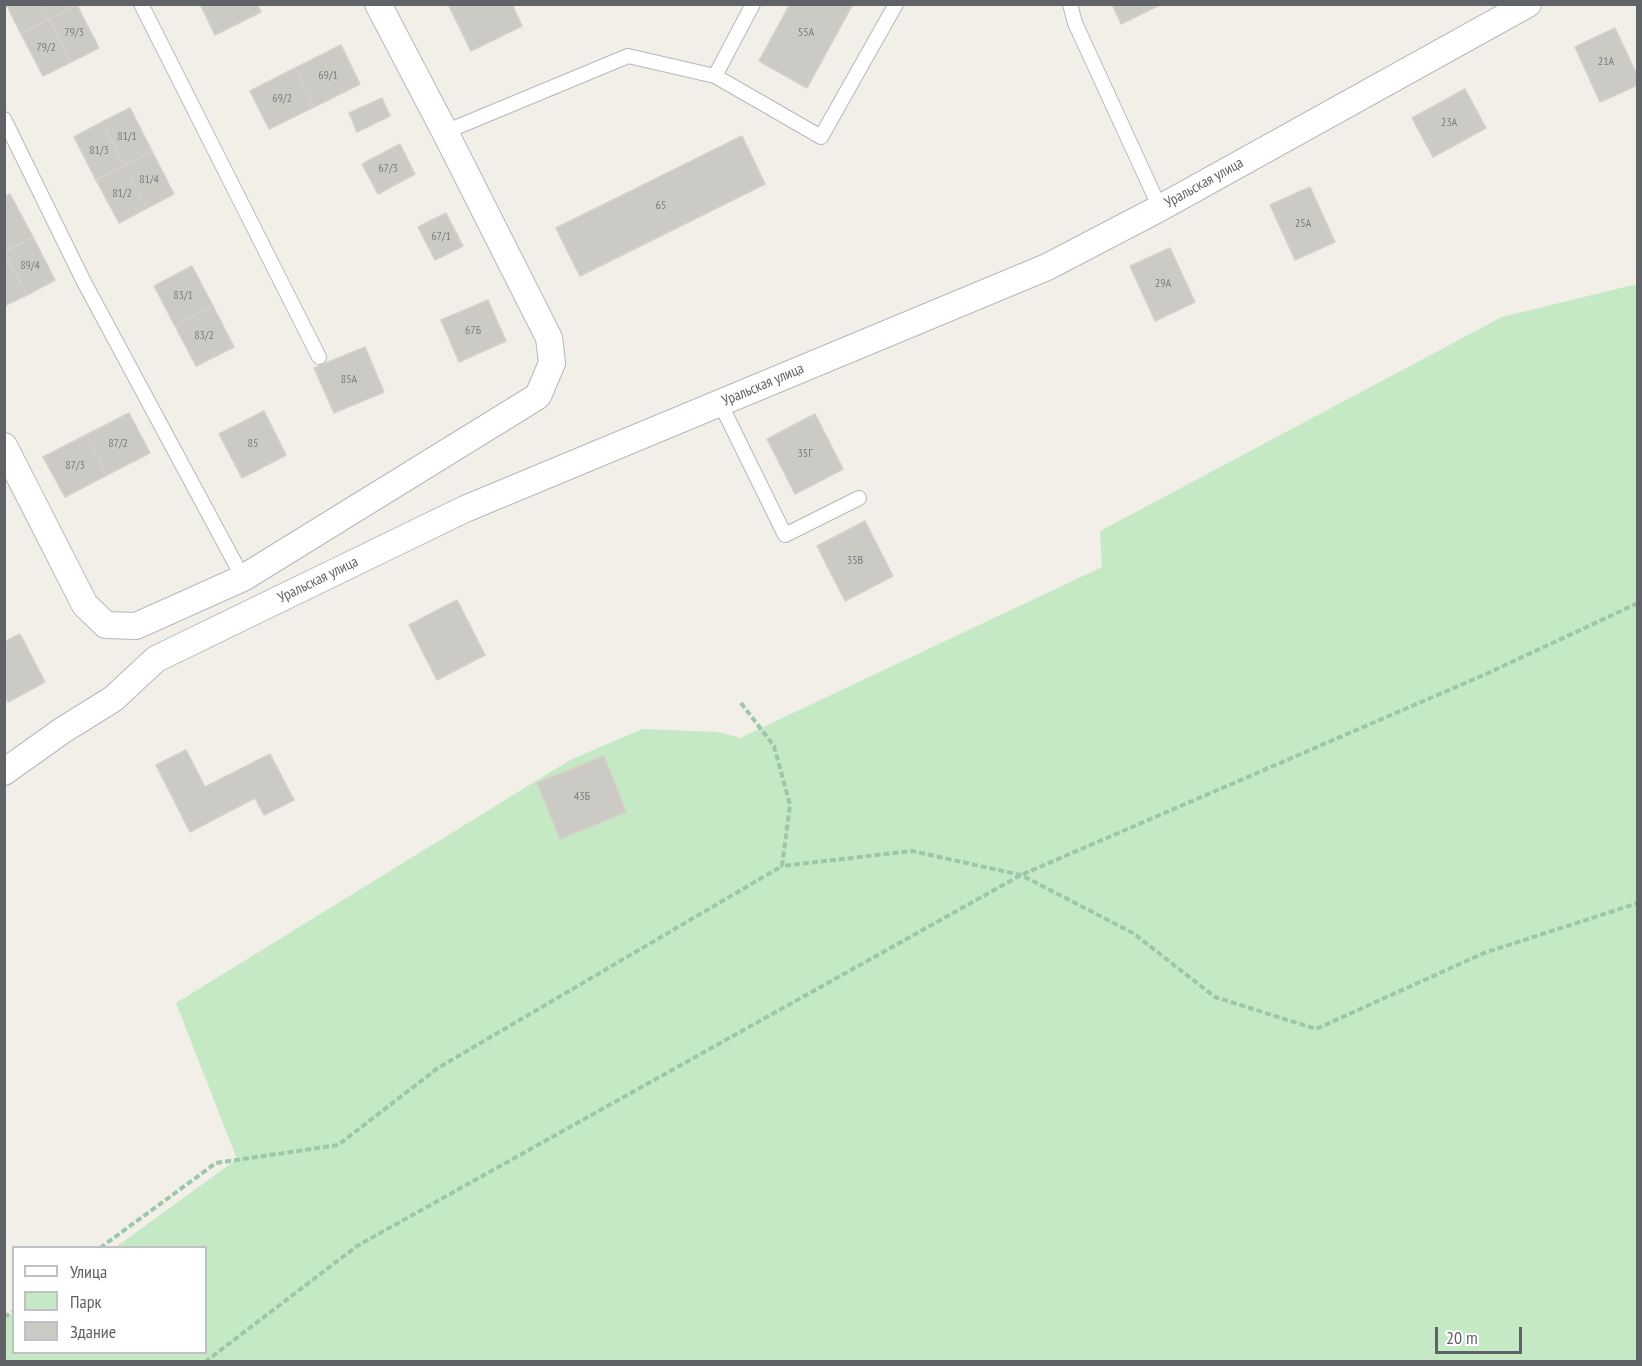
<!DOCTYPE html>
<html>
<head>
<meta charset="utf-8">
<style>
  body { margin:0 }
  #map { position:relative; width:1642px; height:1366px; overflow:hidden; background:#f1efe8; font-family:"PT Sans Narrow",sans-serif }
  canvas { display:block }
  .frame { position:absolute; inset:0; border:6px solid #5f6368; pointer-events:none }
  .legend { position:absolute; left:12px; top:1246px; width:195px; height:108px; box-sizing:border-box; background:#fff; border:2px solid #bfc1c3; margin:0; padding:8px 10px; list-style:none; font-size:18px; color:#5f6368 }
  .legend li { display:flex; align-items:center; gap:12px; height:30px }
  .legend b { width:30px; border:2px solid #bfc1c3 }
  .scale { position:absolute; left:1435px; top:1327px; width:87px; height:27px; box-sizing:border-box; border:3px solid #5f6368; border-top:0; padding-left:8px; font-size:18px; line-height:21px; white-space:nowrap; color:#5f6368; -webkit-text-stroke:4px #fff; paint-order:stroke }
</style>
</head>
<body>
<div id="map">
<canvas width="1642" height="1366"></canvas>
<div class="frame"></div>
<ul class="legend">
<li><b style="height:8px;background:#fff"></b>Улица</li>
<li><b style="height:16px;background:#c5e8c5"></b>Парк</li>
<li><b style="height:16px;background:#cccac5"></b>Здание</li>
</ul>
<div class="scale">20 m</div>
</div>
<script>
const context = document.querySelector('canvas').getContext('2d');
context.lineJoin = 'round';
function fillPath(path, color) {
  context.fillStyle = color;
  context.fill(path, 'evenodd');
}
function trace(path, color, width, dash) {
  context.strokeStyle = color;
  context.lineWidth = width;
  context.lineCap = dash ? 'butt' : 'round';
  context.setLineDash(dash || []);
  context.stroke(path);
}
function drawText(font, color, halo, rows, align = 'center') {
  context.font = font + ' "PT Sans Narrow",sans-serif';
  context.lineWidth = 4.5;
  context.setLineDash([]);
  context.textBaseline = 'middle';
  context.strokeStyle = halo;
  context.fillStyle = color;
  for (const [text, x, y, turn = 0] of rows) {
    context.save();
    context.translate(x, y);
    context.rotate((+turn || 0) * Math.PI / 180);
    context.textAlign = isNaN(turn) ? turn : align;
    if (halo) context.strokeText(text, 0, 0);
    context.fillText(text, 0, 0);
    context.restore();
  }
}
fillPath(new Path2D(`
  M1637,284V1361L5,1362L4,1318L13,1313L14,1352H206V1248L116,1247L237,1159L176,1003L570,760L642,729L718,732L740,738L1102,567L1100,531L1502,317Z`), '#c5e8c5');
const building = new Path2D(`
  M6,4H41L49,19L21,34Z
  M41,4H77V5L49,19Z
  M200,4H257L261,12L215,35Z
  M448,4H512L522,26L471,51Z
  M790,4H853L807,88L759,61Z
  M1112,4H1162L1121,24Z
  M77,5L99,48L71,62L49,19Z
  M49,19L71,62L43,76L21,34Z
  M1615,28L1638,77V85L1600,102L1575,47Z
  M341,45L360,84L314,107L295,68Z
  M295,68L314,107L269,129L250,91Z
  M1465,89L1486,128L1433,157L1412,118Z
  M382,98L390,116L357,132L349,113Z
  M130,108L152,151L124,165L102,122Z
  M102,122L124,165L96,180L74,137Z
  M742,136L765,184L580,276L556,228Z
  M400,144L415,174L378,194L362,164Z
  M152,151L174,194L147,208L124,165Z
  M124,165L147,208L119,223L96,180Z
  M1310,187L1335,242L1295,260L1270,205Z
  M10,194L33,237L5,251L4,197Z
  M446,213L463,246L435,260L418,227Z
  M33,237L55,280L27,295L5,252Z
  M1170,248L1195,302L1155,321L1130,266Z
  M4,252L27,295L4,306Z
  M192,266L213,306L175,326L154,286Z
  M488,300L506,341L459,362L441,320Z
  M213,306L234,347L196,366L175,326Z
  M365,347L384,392L334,413L314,368Z
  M264,411L286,455L242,478L219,434Z
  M129,413L150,453L107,475L86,435Z
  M815,414L843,469L795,494L767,439Z
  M86,435L107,475L65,497L43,457Z
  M865,521L893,576L845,601L817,546Z
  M457,600L485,655L437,680L409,625Z
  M20,634L45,682L8,702L4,694V642Z
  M186,750L205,787L270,754L294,800L264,815L255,798L190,832L156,765Z
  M604,756L626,812L560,839L537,783Z`);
fillPath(building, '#cccac5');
trace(building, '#d6d1c6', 1.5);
const service = new Path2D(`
  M141,4L319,357
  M1070,4L1075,23L1160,208
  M715,76L821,137L896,4
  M4,119L84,282L243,578
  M445,132L628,56L715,76L753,4
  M720,403L785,535L859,498`);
const minor = new Path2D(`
  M4,446L85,605L106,625L136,626L243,578L538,396L552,363L549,338L445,132L378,4
  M4,772L63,730L113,699L156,659L465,509L1047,267L1160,208L1528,4`);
trace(service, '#b5b8bc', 16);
trace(minor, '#b5b8bc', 28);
trace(new Path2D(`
  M741,703L774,746L790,805L782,866L912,851L1021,875L1133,933L1215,997L1316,1029L1484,953L1638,903
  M100,1248L216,1163L338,1145L438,1068L782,866
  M4,1317L14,1311
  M205,1362L357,1246L1021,875L1486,674L1638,603`), '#9cc7a9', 4, [6, 3]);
trace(service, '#fff', 14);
trace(minor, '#fff', 26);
drawText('12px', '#7a7d7f', null, [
  ["79/3",74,33],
  ["55А",806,33],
  ["79/2",46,48],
  ["21А",1606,62],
  ["69/1",328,76],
  ["69/2",282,99],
  ["23А",1449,123],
  ["81/1",127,137],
  ["81/3",99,151],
  ["67/3",388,169],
  ["81/4",149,180],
  ["81/2",122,194],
  ["65",661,206],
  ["25А",1303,224],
  ["67/1",441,237],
  ["89/4",30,266],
  ["29А",1163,284],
  ["83/1",183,296],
  ["67Б",473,331],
  ["83/2",204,336],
  ["85А",349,380],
  ["87/2",118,444],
  ["85",253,444],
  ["35Г",805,454],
  ["87/3",75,466],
  ["35В",855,561],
  ["43Б",582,797]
]);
drawText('15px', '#5f6368', '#fff', [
  ["Уральская улица",1204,183,-29],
  ["Уральская улица",763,385,-23],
  ["Уральская улица",318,580,-26]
]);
</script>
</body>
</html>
